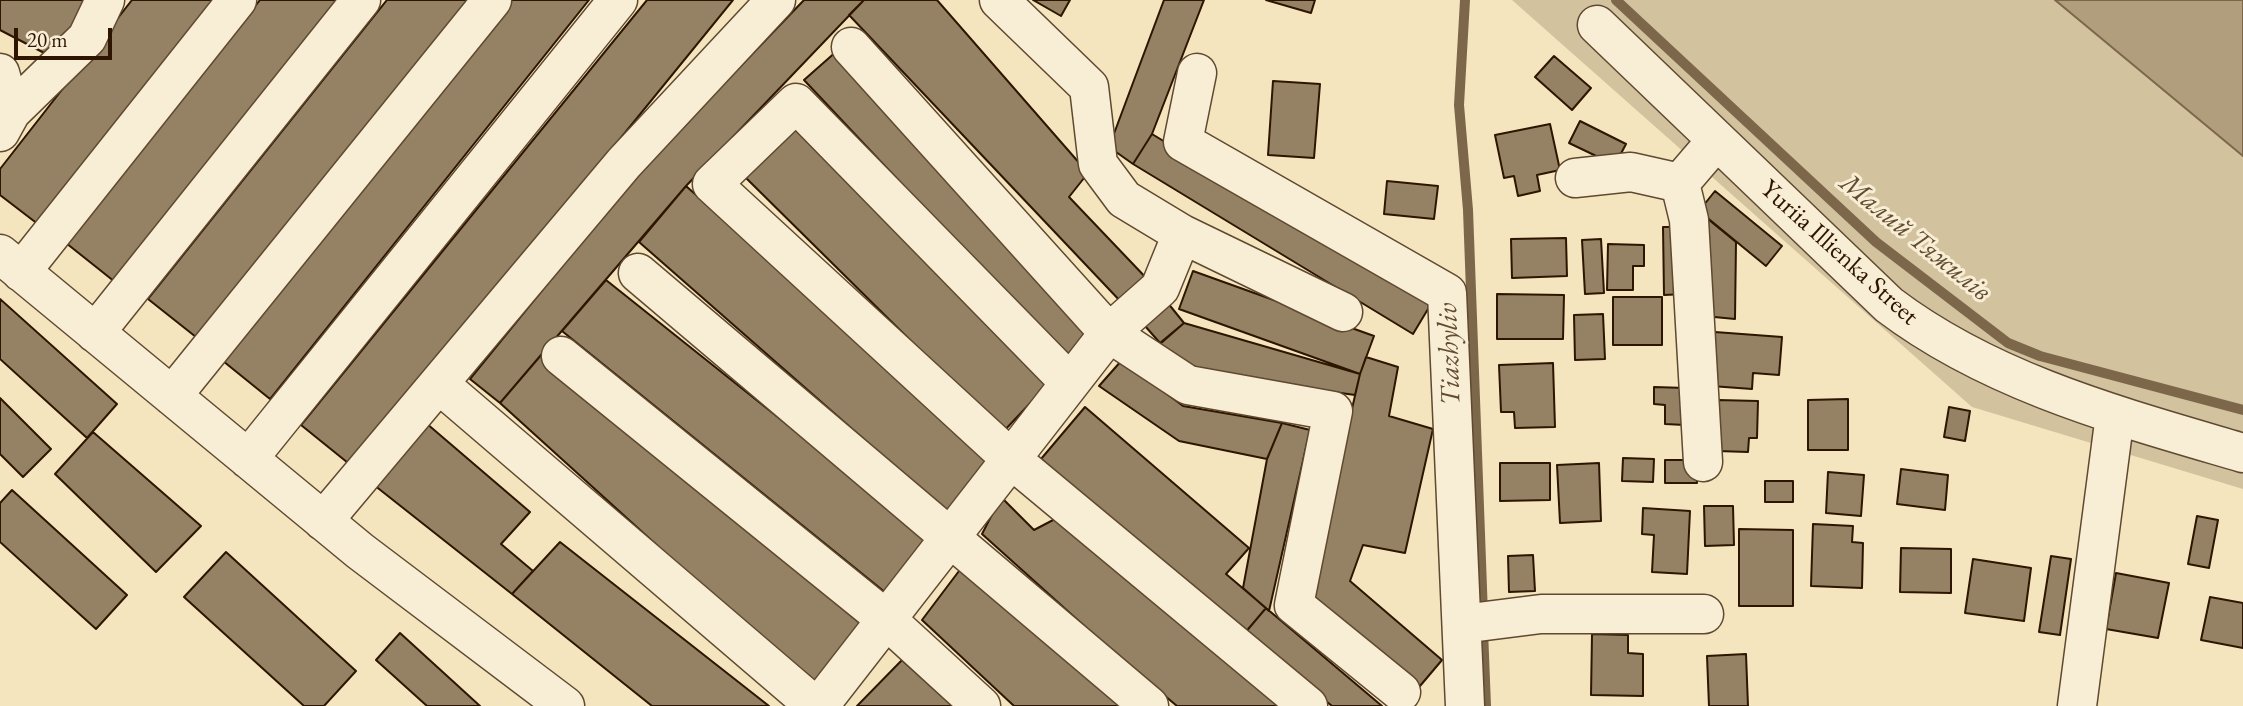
<!DOCTYPE html>
<html>
<head>
<meta charset="utf-8">
<style>
  body { margin:0 }
  #map { position:relative; width:2243px; height:706px; overflow:hidden; background:#f5e5be; font-family:"EB Garamond",serif }
  canvas { display:block }
  .scale { position:absolute; left:14px; top:28px; width:98px; height:32px; box-sizing:border-box; border:4px solid #2d1500; border-top:0; padding-left:9px; font-size:21px; line-height:24px; white-space:nowrap; color:#2d1500; -webkit-text-stroke:5px #f8eed5; paint-order:stroke }
</style>
</head>
<body>
<div id="map">
<canvas width="2243" height="706"></canvas>
<div class="scale">20 m</div>
</div>
<script>
const context = document.querySelector('canvas').getContext('2d');
context.lineJoin = 'round';
function fillPath(path, color) {
  context.fillStyle = color;
  context.fill(path, 'evenodd');
}
function trace(path, color, width, dash) {
  context.strokeStyle = color;
  context.lineWidth = width;
  context.lineCap = dash ? 'butt' : 'round';
  context.setLineDash(dash || []);
  context.stroke(path);
}
function drawText(font, color, halo, rows, align = 'center') {
  context.font = font + ' "EB Garamond",serif';
  context.lineWidth = 6;
  context.setLineDash([]);
  context.textBaseline = 'middle';
  context.strokeStyle = halo;
  context.fillStyle = color;
  for (const [text, x, y, turn = 0] of rows) {
    context.save();
    context.translate(x, y);
    context.rotate((+turn || 0) * Math.PI / 180);
    context.textAlign = isNaN(turn) ? turn : align;
    if (halo) context.strokeText(text, 0, 0);
    context.fillText(text, 0, 0);
    context.restore();
  }
}
fillPath(new Path2D(`
  M1512,0H2243V489L1972,407Z`), '#d3c29e');
const water = new Path2D(`
  M2055,0H2243V156Z`);
fillPath(water, '#b19e7d');
trace(water, '#7c674b', 2);
trace(new Path2D(`
  M1465,0L1459,105L1468,210L1483,615
  M1616,0L1876,242L2008,343L2040,356L2243,410
  M1483,630L1486,706`), '#7c674b', 10);
const building = new Path2D(`
  M0,0H92L50,56L0,30Z
  M132,0H221L43,228L0,195V169Z
  M260,0H340L115,282L66,243Z
  M387,0H473L201,341L148,299Z
  M512,0H589L270,399L223,361Z
  M647,0H733L353,467L301,425Z
  M804,0H864L686,186L500,403L470,379L634,177Z
  M864,0H937L1088,173L1069,197L1151,283L1123,304L849,15Z
  M1033,0H1070L1061,16Z
  M1164,0H1204L1152,134L1133,164L1109,147Z
  M1266,0H1315L1311,13Z
  M838,50L1093,333L1067,360L804,80Z
  M1554,56L1591,88L1572,110L1535,77Z
  M1273,81L1320,84L1314,158L1268,155Z
  M1580,121L1626,144L1615,165L1569,143Z
  M1550,124L1560,170L1537,175L1540,191L1518,196L1514,176L1504,178L1495,135Z
  M797,126L1053,379L1003,432L742,174Z
  M1152,134L1431,304L1413,334L1133,164Z
  M1387,181L1438,186L1434,219L1384,214Z
  M686,186L995,460L949,514L639,242Z
  M1715,191L1782,246L1766,266L1699,211Z
  M1703,215L1736,242L1735,319L1704,316Z
  M1663,227H1683L1685,294L1664,295Z
  M1566,238L1567,276L1512,278L1511,239Z
  M1601,239L1604,293L1585,294L1582,240Z
  M1608,244L1644,245V266H1633V290H1607Z
  M1193,271L1374,336L1360,374L1179,309Z
  M606,280L932,540L886,593L562,331Z
  M1497,294L1564,295L1563,339H1497Z
  M1163,297L1184,323L1160,343L1138,318Z
  M1613,297H1662V345H1613Z
  M0,299L117,404L87,438L0,359Z
  M1603,314L1605,359L1575,360L1574,315Z
  M1184,323L1360,374L1355,395L1199,373L1152,351Z
  M1715,332L1782,337L1779,375L1753,373L1752,389L1711,386Z
  M541,355L867,629L812,686L500,403Z
  M1366,357L1398,367L1389,416L1433,429L1405,553L1363,545L1350,581L1442,660L1420,686L1309,595L1360,374Z
  M1122,360L1183,406L1282,423L1267,459L1179,441L1099,386Z
  M1553,363L1555,427L1515,428L1514,412H1501L1499,365Z
  M1654,387L1686,388L1685,425L1665,424V405L1654,404Z
  M0,398L51,449L23,477L0,454Z
  M1848,399V450H1808V400Z
  M1718,400L1758,401L1757,438H1749L1748,452L1717,451Z
  M1085,407L1249,548L1226,574L1266,608L1244,634L1041,459Z
  M1949,407L1970,411L1965,441L1944,437Z
  M426,423L530,512L501,544L533,571L512,594L374,485Z
  M1282,423L1310,430L1269,611L1243,588L1267,459Z
  M93,432L201,526L156,572L55,474Z
  M1623,458L1654,459L1653,482L1622,481Z
  M1665,460H1696L1697,483H1665Z
  M1500,463H1550V500L1500,501Z
  M1599,463L1601,521L1560,523L1557,465Z
  M1901,469L1948,475L1945,510L1897,504Z
  M1828,472L1864,475L1861,516L1826,513Z
  M1765,481H1793V502H1765Z
  M12,490L127,595L96,629L0,542V503Z
  M1001,497L1034,530L1055,519L1279,706H1177L1121,659L982,534Z
  M1704,506H1733L1734,545L1705,546Z
  M1643,508L1690,511L1687,574L1652,572L1654,535L1642,534Z
  M2197,516L2218,520L2209,568L2188,564Z
  M1813,524L1853,526L1852,542L1863,543L1862,588L1811,586Z
  M1739,529L1793,530V606H1739Z
  M560,542L769,706H652L512,594Z
  M1901,548L1951,549V593L1900,592Z
  M226,552L356,671L324,706H304L184,597Z
  M1533,555L1535,591L1509,592L1508,556Z
  M2051,556L2071,559L2060,635L2039,632Z
  M1973,559L2031,568L2024,621L1965,613Z
  M962,567L1125,706H1014L922,620Z
  M2116,573L2169,583L2158,638L2106,629Z
  M2210,597L2243,603V648L2201,640Z
  M1266,608L1382,706H1332L1244,634Z
  M400,633L480,706H427L376,660Z
  M1592,634L1628,635V653L1643,654V696L1591,695Z
  M1746,654L1748,706H1709L1707,656Z
  M902,660L953,706H857Z`);
fillPath(building, '#958163');
trace(building, '#2d1500', 2);
const minor = new Path2D(`
  M999,0L1089,87L1098,164L1124,199L1182,234L1343,312
  M1597,25L1889,305C1992,383 2121,417 2243,453
  M851,47L1109,333L1188,385L1333,411L1294,605L1401,692
  M0,73L11,112
  M1197,73L1183,142L1447,293L1465,706
  M0,132L11,112L87,38L105,0
  M1575,178L1631,172L1680,183
  M0,254L360,551L565,706
  M21,272L237,0
  M638,273L1149,706
  M95,333L361,0
  M561,356L887,620L981,706
  M1070,383L796,103L712,184L1011,459L1308,706
  M439,384L815,706
  M172,396L492,0
  M248,459L618,0
  M1703,462L1689,220L1680,183L1716,141
  M323,521L624,163L776,0
  M1462,624L1541,614H1704
  M819,706L1109,333L1160,288L1182,234
  M2077,706L2115,415`);
trace(minor, '#5f4930', 41);
trace(minor, '#f8eed5', 38);
drawText('26px', '#2d1500', '#f8eed5', [
  ["Yuriia Illienka Street",1839,253,42]
]);
drawText('italic 28px', '#624c32', '#f8eed5', [
  ["Малий Тяжилів",1915,238,39],
  ["Tiazhyliv",1450,354,-92]
]);
</script>
</body>
</html>
